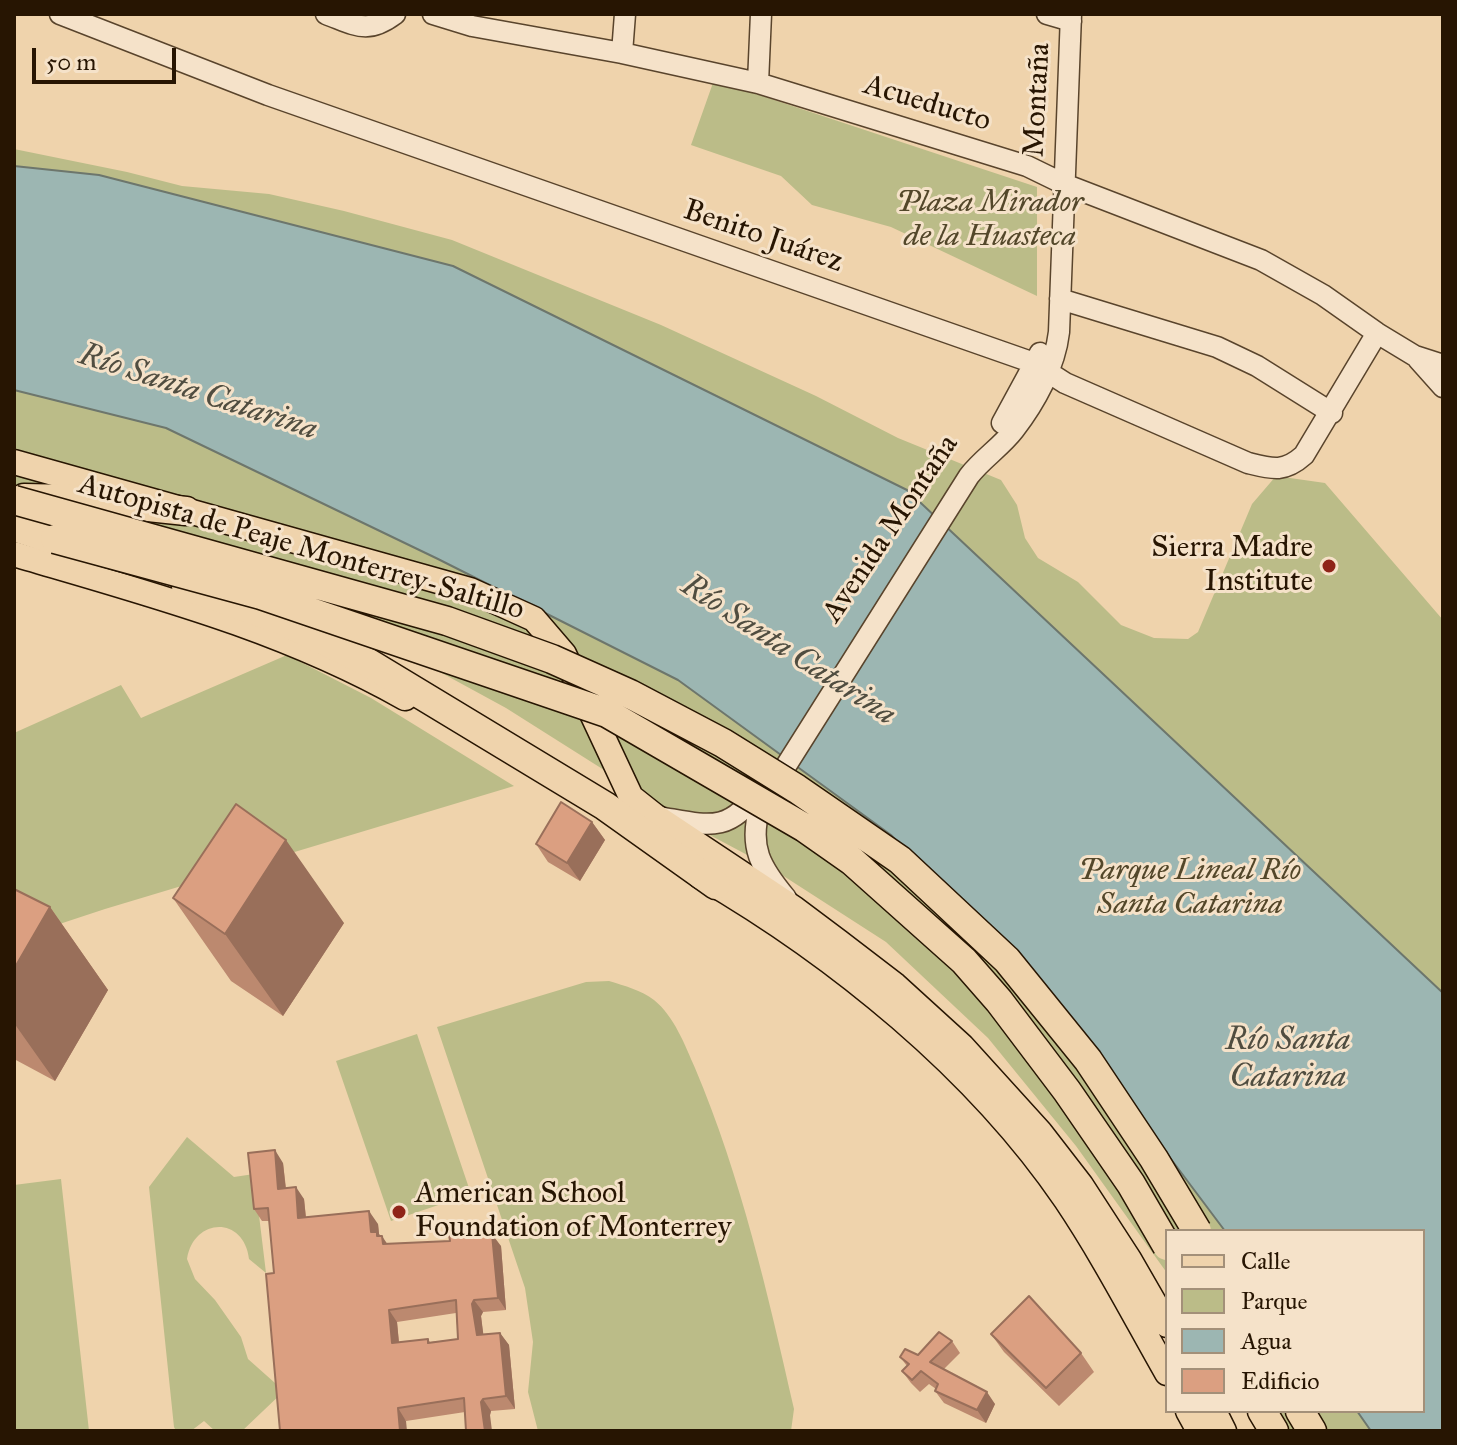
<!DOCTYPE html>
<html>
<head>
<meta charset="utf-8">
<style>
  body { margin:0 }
  #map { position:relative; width:1457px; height:1445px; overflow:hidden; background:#efd3ac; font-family:"IM FELL Great Primer",serif }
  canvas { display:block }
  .frame { position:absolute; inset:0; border:16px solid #271502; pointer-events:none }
  .legend { position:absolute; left:1165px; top:1229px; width:260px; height:184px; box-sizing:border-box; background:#f5e2c9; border:2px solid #a39079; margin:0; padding:10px 14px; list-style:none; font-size:24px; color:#271502 }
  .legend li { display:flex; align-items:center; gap:16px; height:40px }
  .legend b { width:40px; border:2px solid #a39079 }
  .scale { position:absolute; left:32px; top:48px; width:144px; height:36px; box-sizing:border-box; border:4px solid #271502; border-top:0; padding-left:10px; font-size:24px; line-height:28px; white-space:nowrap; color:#271502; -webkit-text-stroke:6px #f5e2c9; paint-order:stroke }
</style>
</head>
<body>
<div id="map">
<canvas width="1457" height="1445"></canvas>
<div class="frame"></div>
<ul class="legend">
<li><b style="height:10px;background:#efd3ac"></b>Calle</li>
<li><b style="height:22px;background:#bbbc88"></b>Parque</li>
<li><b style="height:22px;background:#9cb6b2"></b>Agua</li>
<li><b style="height:22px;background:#db9f81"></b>Edificio</li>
</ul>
<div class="scale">50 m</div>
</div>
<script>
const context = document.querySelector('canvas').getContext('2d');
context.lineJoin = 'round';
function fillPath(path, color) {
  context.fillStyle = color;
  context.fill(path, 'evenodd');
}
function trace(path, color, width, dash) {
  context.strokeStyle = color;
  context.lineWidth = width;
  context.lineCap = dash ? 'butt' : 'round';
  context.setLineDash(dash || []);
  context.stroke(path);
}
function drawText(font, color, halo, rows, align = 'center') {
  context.font = font + ' "IM FELL Great Primer",serif';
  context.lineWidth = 6;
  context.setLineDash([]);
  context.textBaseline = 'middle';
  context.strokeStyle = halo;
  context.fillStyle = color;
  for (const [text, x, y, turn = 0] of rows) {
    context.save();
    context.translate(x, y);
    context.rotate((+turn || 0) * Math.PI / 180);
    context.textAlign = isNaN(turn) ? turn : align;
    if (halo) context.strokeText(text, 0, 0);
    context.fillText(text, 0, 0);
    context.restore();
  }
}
fillPath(new Path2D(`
  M714,80L1037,187V296L891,227L812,205L781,176L691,145Z
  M14,149L127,172L182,186L269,194L344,211L452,240L661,325L816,396L898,438L1001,480L1017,505L1025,538L1038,558L1078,582L1121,625L1154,638L1188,639L1198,632L1252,504L1276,476L1325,483L1443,620V1431H1256L1247,1411H1423V1231H1167V1273L1076,1146L988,1038L886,942L768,866L691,825L506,708L372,635L14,515Z
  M287,655L371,698L514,786L105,909L14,939V733L121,685L141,718Z
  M609,981C625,986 641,990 654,1000C674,1016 685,1045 695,1068C741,1177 768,1294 794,1409L791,1431H538L528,1392L533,1342L525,1288L437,1027L586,982Z
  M417,1034L471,1194L391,1221L336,1061Z
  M187,1137L234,1177L254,1174L266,1273L249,1259C244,1216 194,1217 187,1259L195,1279L215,1300L241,1337L248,1359L284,1391L242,1431H215L204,1421L191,1431H176L174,1427L149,1187Z
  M61,1179L89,1431H14V1185Z`), '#bbbc88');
const water = new Path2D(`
  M14,166L99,175L453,266L907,490L1443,993V1431H1371L1357,1411H1423V1231H1225L1062,1014L891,835L678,680L438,559L166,428L14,390Z`);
fillPath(water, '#9cb6b2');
trace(water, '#6d766c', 2);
const minor = new Path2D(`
  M60,14L268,95L1034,363L1065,383L1248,463C1272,469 1284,473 1304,455L1377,333
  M326,14C356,25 367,35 395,14
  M433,14L472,26L622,53L758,83L1027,166L1064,184L1261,260L1323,295L1377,333L1415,356L1443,365
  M1047,14L1071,21
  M622,53L625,14
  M758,83L761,14
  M1060,299L1217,347L1257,366L1332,413
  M1418,359L1443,387
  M1002,423L1040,353
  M659,817C706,825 730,835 759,789
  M786,898C761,868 748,847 760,807L969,476C982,459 1001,447 1014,430C1035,403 1055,367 1059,332L1071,14`);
const major = new Path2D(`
  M14,462L470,590L534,619L564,654L631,797L655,816L795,909L839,942L895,985L962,1046L1040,1132L1081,1185L1129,1259L1167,1325
  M14,554C149,594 281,628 405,698
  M700,876C836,955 976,1068 1066,1200C1103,1255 1134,1315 1167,1373
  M1188,1411L1199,1431
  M1214,1411L1224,1431`);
const highway = new Path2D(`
  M24,498L72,499L186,511
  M14,527L75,547
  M186,586L283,621L367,662L605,806L716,885
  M1262,1411L1274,1431
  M1300,1411L1312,1431`);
trace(minor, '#59442c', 23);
trace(major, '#271502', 27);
trace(highway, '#271502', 31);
trace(minor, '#f5e2c9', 20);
trace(major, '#efd3ac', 24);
trace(highway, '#efd3ac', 28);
const highwayBridge = new Path2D(`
  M14,500L447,621L552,659L630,694L723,743L797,789L900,860L1007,960L1088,1060L1154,1159L1197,1231
  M55,539L261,595L607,713L805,828L852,861L964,961L999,1001L1067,1091L1131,1184L1167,1246`);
trace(highwayBridge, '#271502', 31, []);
trace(highwayBridge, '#efd3ac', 28);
fillPath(new Path2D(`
  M592,822L605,840L580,881L548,862L536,844Z
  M14,889L50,907L108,990L55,1081L14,1059Z
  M173,898L344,923L283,1016L231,981Z
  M283,1163L286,1188L304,1199L306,1217L378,1224L379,1234L387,1244L450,1241L470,1236L501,1246L506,1310L483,1312L481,1316L483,1334L500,1333L509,1345L515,1409L491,1411L490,1415L465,1412L406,1421L274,1273L269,1221H262L254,1209ZM456,1313L458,1339L430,1342L428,1339L399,1342L397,1322Z
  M991,1334L1081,1353L1094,1372L1059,1406L1004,1352Z
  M952,1341L960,1353L944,1369L995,1404L986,1423L944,1403L935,1391L936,1389L929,1384L920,1392L911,1383L902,1371L907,1366L900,1357L918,1355Z`), '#bc896f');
fillPath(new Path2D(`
  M592,822L605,840L580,881L567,863Z
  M286,840L344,923L283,1016L225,934Z
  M50,907L108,990L55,1081L14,1023V969Z
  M275,1150L283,1163L287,1201L278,1189Z
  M296,1187L304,1199L307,1230L298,1218Z
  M369,1211L378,1224L379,1234L382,1239V1236L390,1248L391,1256L371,1232Z
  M492,1234L501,1246L506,1310L498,1298Z
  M474,1300L483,1312L481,1316L485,1347L477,1335L472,1304Z
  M389,1310L397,1322L400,1355L392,1343Z
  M500,1333L509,1345L515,1409L506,1396Z
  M987,1392L995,1404L986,1423L977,1410Z
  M483,1399L491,1411L490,1415L492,1431H485L481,1402Z
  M398,1408L406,1421L407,1431H400Z`), '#996f5a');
const building = new Path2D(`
  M561,802L592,822L567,863L536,844Z
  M236,804L286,840L225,934L173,898Z
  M14,889L50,907L14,969Z
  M275,1150L278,1189L296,1187L298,1218L369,1211L371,1232H377V1236H382L383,1244L450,1241L449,1234L468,1232V1236L492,1234L498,1298L474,1300L472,1304L477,1335L500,1333L506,1396L483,1399L481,1402L485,1431H466L464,1398L398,1408L400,1431H280L266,1274L274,1273L268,1208L254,1209L248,1153ZM456,1300L458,1339L428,1343V1339L392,1343L389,1310Z
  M1029,1296L1081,1353L1046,1388L991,1334Z
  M939,1332L952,1341L930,1362L987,1392L977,1410L935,1391L938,1384L921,1371L912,1380L902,1371L909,1364L900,1357L905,1349L918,1355Z`);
fillPath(building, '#db9f81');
trace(building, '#996f5a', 2);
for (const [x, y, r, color] of [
  [1329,566,8,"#8f2418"],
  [399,1212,8,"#8f2418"]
]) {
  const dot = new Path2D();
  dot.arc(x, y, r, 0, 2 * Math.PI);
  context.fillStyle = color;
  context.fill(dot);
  trace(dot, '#f5e2c9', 3);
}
drawText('30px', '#271502', '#f5e2c9', [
  ["Montaña",1038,100,-87],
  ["Acueducto",927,104,17],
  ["Benito Juárez",763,237,19],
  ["Avenida Montaña",891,529,-56],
  ["Autopista de Peaje Monterrey-Saltillo",301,548,16]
]);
drawText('italic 30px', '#53472a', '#f5e2c9', [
  ["Plaza Mirador",990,204],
  ["de la Huasteca",990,238],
  ["Parque Lineal Río",1190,872],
  ["Santa Catarina",1190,906]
]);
drawText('30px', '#271502', '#f5e2c9', [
  ["Sierra Madre",1313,549],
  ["Institute",1313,583],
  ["American School",415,1195,"left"],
  ["Foundation of Monterrey",415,1229,"left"]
], 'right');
drawText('italic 32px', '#504d40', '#f5e2c9', [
  ["Río Santa Catarina",198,393,18],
  ["Río Santa Catarina",788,651,33],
  ["Río Santa",1288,1041],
  ["Catarina",1288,1078]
]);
</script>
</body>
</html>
